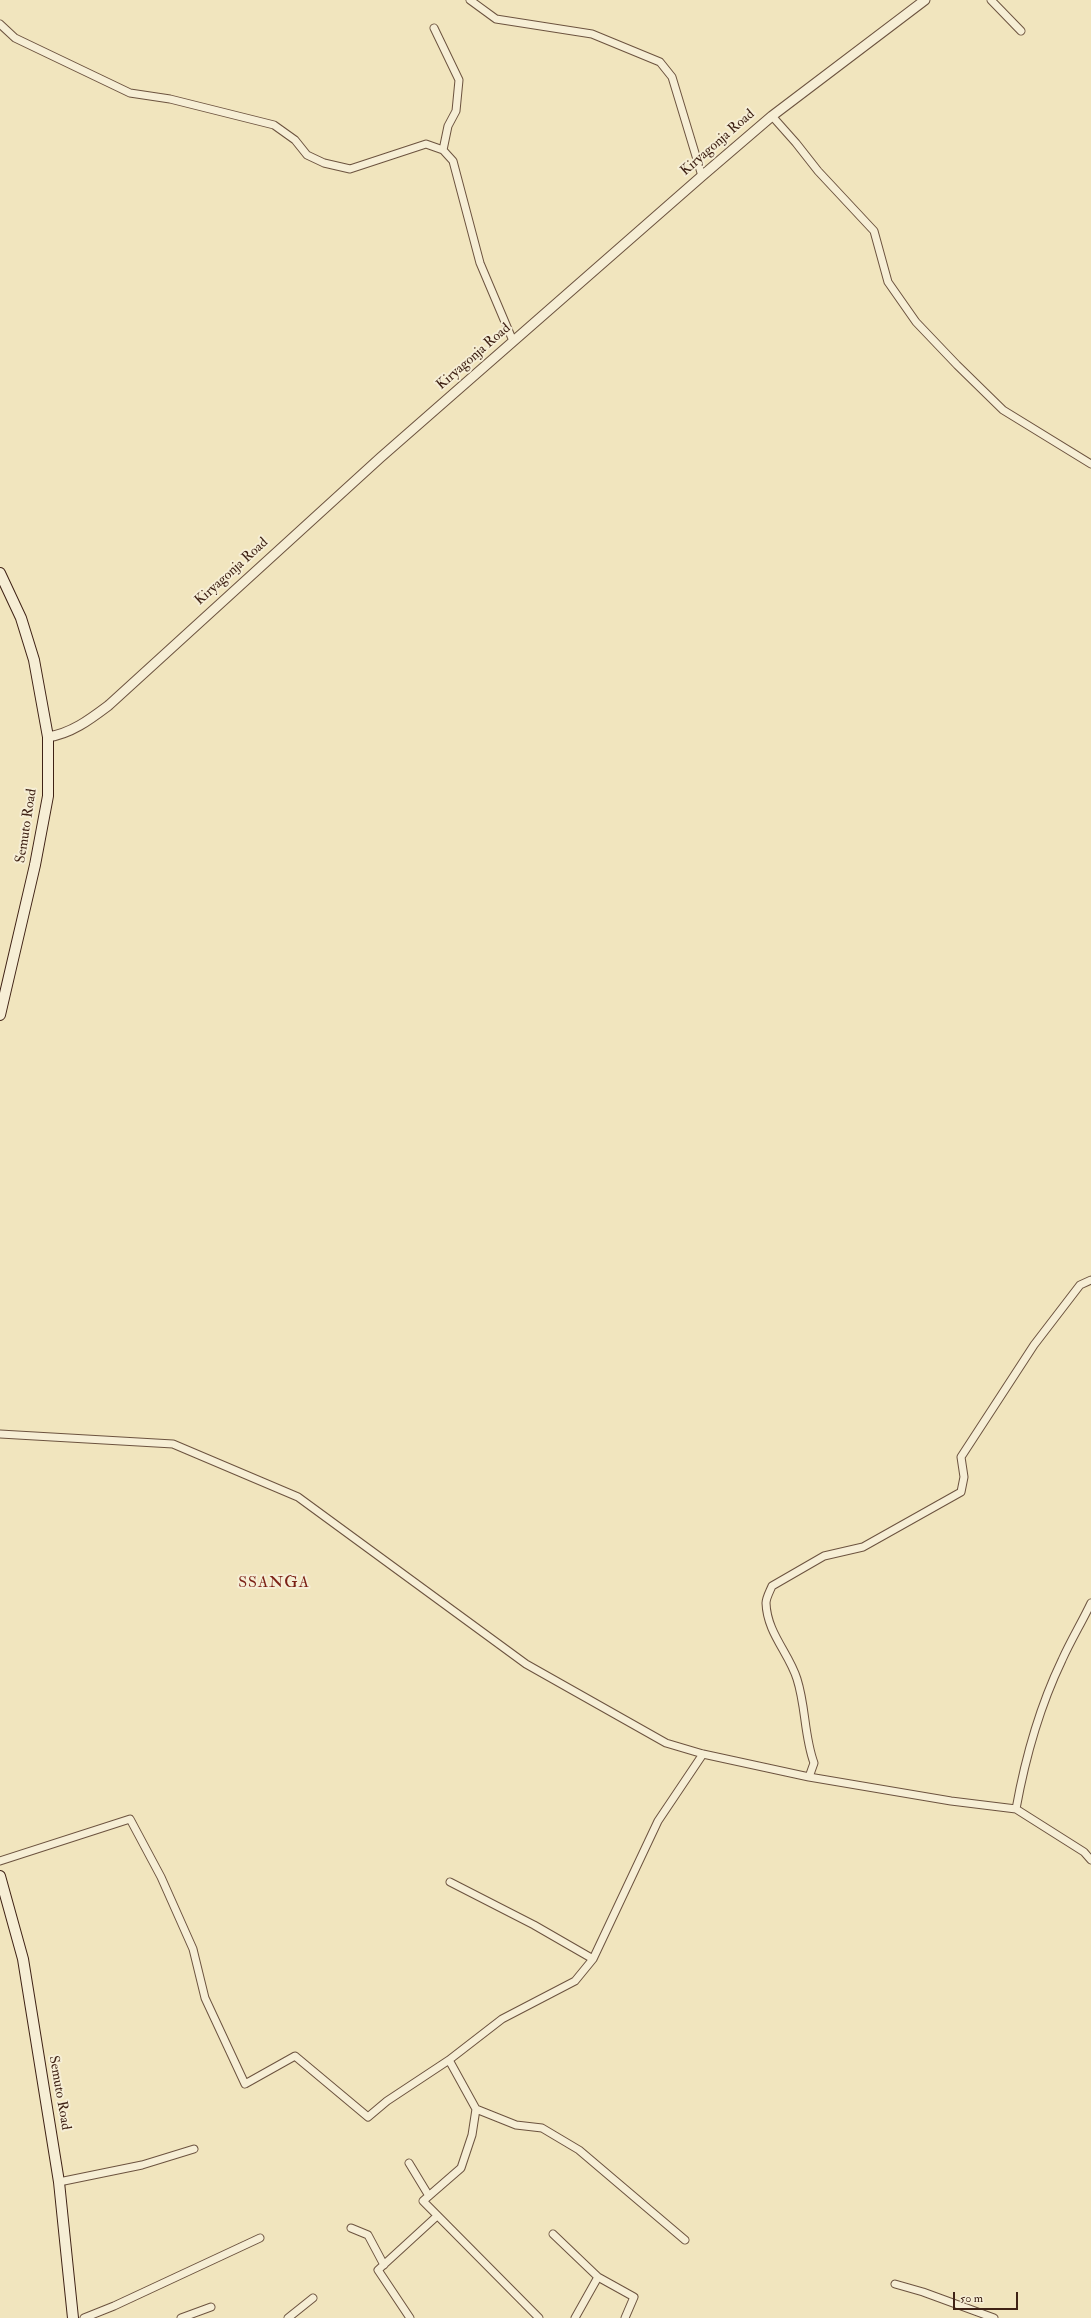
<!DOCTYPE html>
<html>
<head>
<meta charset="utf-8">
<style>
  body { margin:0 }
  #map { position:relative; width:1091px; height:2318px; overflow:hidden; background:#f1e5be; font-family:"IM FELL Double Pica",serif }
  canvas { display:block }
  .scale { position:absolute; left:953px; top:2292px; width:65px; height:18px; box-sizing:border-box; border:2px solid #3f2215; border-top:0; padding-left:5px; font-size:12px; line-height:14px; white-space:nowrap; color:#3f2215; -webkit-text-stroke:3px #f6eed5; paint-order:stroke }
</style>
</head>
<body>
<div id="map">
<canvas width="1091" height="2318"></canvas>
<div class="scale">50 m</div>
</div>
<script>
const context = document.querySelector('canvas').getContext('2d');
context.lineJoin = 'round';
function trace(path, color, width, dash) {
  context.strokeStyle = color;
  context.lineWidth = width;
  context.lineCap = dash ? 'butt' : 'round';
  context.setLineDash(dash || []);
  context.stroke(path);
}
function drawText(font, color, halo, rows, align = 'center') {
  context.font = font + ' "IM FELL Double Pica",serif';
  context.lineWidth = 4;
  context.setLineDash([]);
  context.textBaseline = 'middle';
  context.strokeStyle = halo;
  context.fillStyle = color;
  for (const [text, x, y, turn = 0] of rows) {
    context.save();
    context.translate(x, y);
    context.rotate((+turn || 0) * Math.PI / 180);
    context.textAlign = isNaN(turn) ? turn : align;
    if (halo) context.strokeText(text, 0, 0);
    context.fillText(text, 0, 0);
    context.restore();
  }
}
const minor = new Path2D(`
  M470,0L496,19L592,34L660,62L672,77L702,176
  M991,0L1021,31
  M0,24L15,38L130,93L170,99L274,125L295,140L307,155L324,163L350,169L426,144L443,150L453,161L480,263L513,341
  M434,28L459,80L456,111L448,126L443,150
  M772,116L796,143L818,171L874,231L888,282L916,322L957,365L1003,410L1091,464
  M0,1434L173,1444L298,1497L526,1664L666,1743L703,1754L809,1777L951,1801L1016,1809L1084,1852L1091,1860
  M809,1777L814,1763C804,1736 806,1707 797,1679C789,1653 767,1633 766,1603C766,1598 770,1591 772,1586L824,1556L863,1547L961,1492L964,1477L961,1457L1034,1345L1080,1285L1091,1280
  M1016,1809C1025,1759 1040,1706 1062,1660C1071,1640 1082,1622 1091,1603
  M0,1861L130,1819L161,1877L193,1949L205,1998L245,2084L295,2056L368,2117L387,2101L449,2060
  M450,1882L534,1925L593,1959
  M476,2109L472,2135L461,2168L423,2201L539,2318
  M409,2163L429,2196
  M59,2182L142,2165L194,2149
  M351,2228L368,2235L384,2265
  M553,2234L598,2277
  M685,2240L579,2150L542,2128L516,2125L476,2109L449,2060L502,2019L575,1981L593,1959L658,1821L703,1754
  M895,2284L923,2292L994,2318
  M84,2318L114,2306L260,2238
  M181,2318L211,2307
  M288,2318L313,2298
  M410,2318L378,2270L437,2216
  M575,2318L598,2277L634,2297L625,2318`);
const tertiary = new Path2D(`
  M48,737C72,733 89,720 109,705L380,458L702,176L772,116L925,0`);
const secondary = new Path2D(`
  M0,573L21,618L34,660L48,737V796L35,865L0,1015
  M0,1876L23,1959L59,2182L73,2318`);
trace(minor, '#6c533f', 9);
trace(tertiary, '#6c533f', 11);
trace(secondary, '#3f2215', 12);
trace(minor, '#f6eed5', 7);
trace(tertiary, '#f6eed5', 9);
trace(secondary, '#f6eed5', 10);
drawText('14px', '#3f2215', '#f6eed5', [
  ["Kiryagonja Road",718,143,-41],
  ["Kiryagonja Road",474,357,-41],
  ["Kiryagonja Road",232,572,-42],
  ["Semuto Road",27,826,-81],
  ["Semuto Road",59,2093,80]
]);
context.letterSpacing = '1px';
drawText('16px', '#7a1f14', '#f6eed5', [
  ["SSANGA",274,1584]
]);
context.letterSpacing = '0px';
</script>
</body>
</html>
